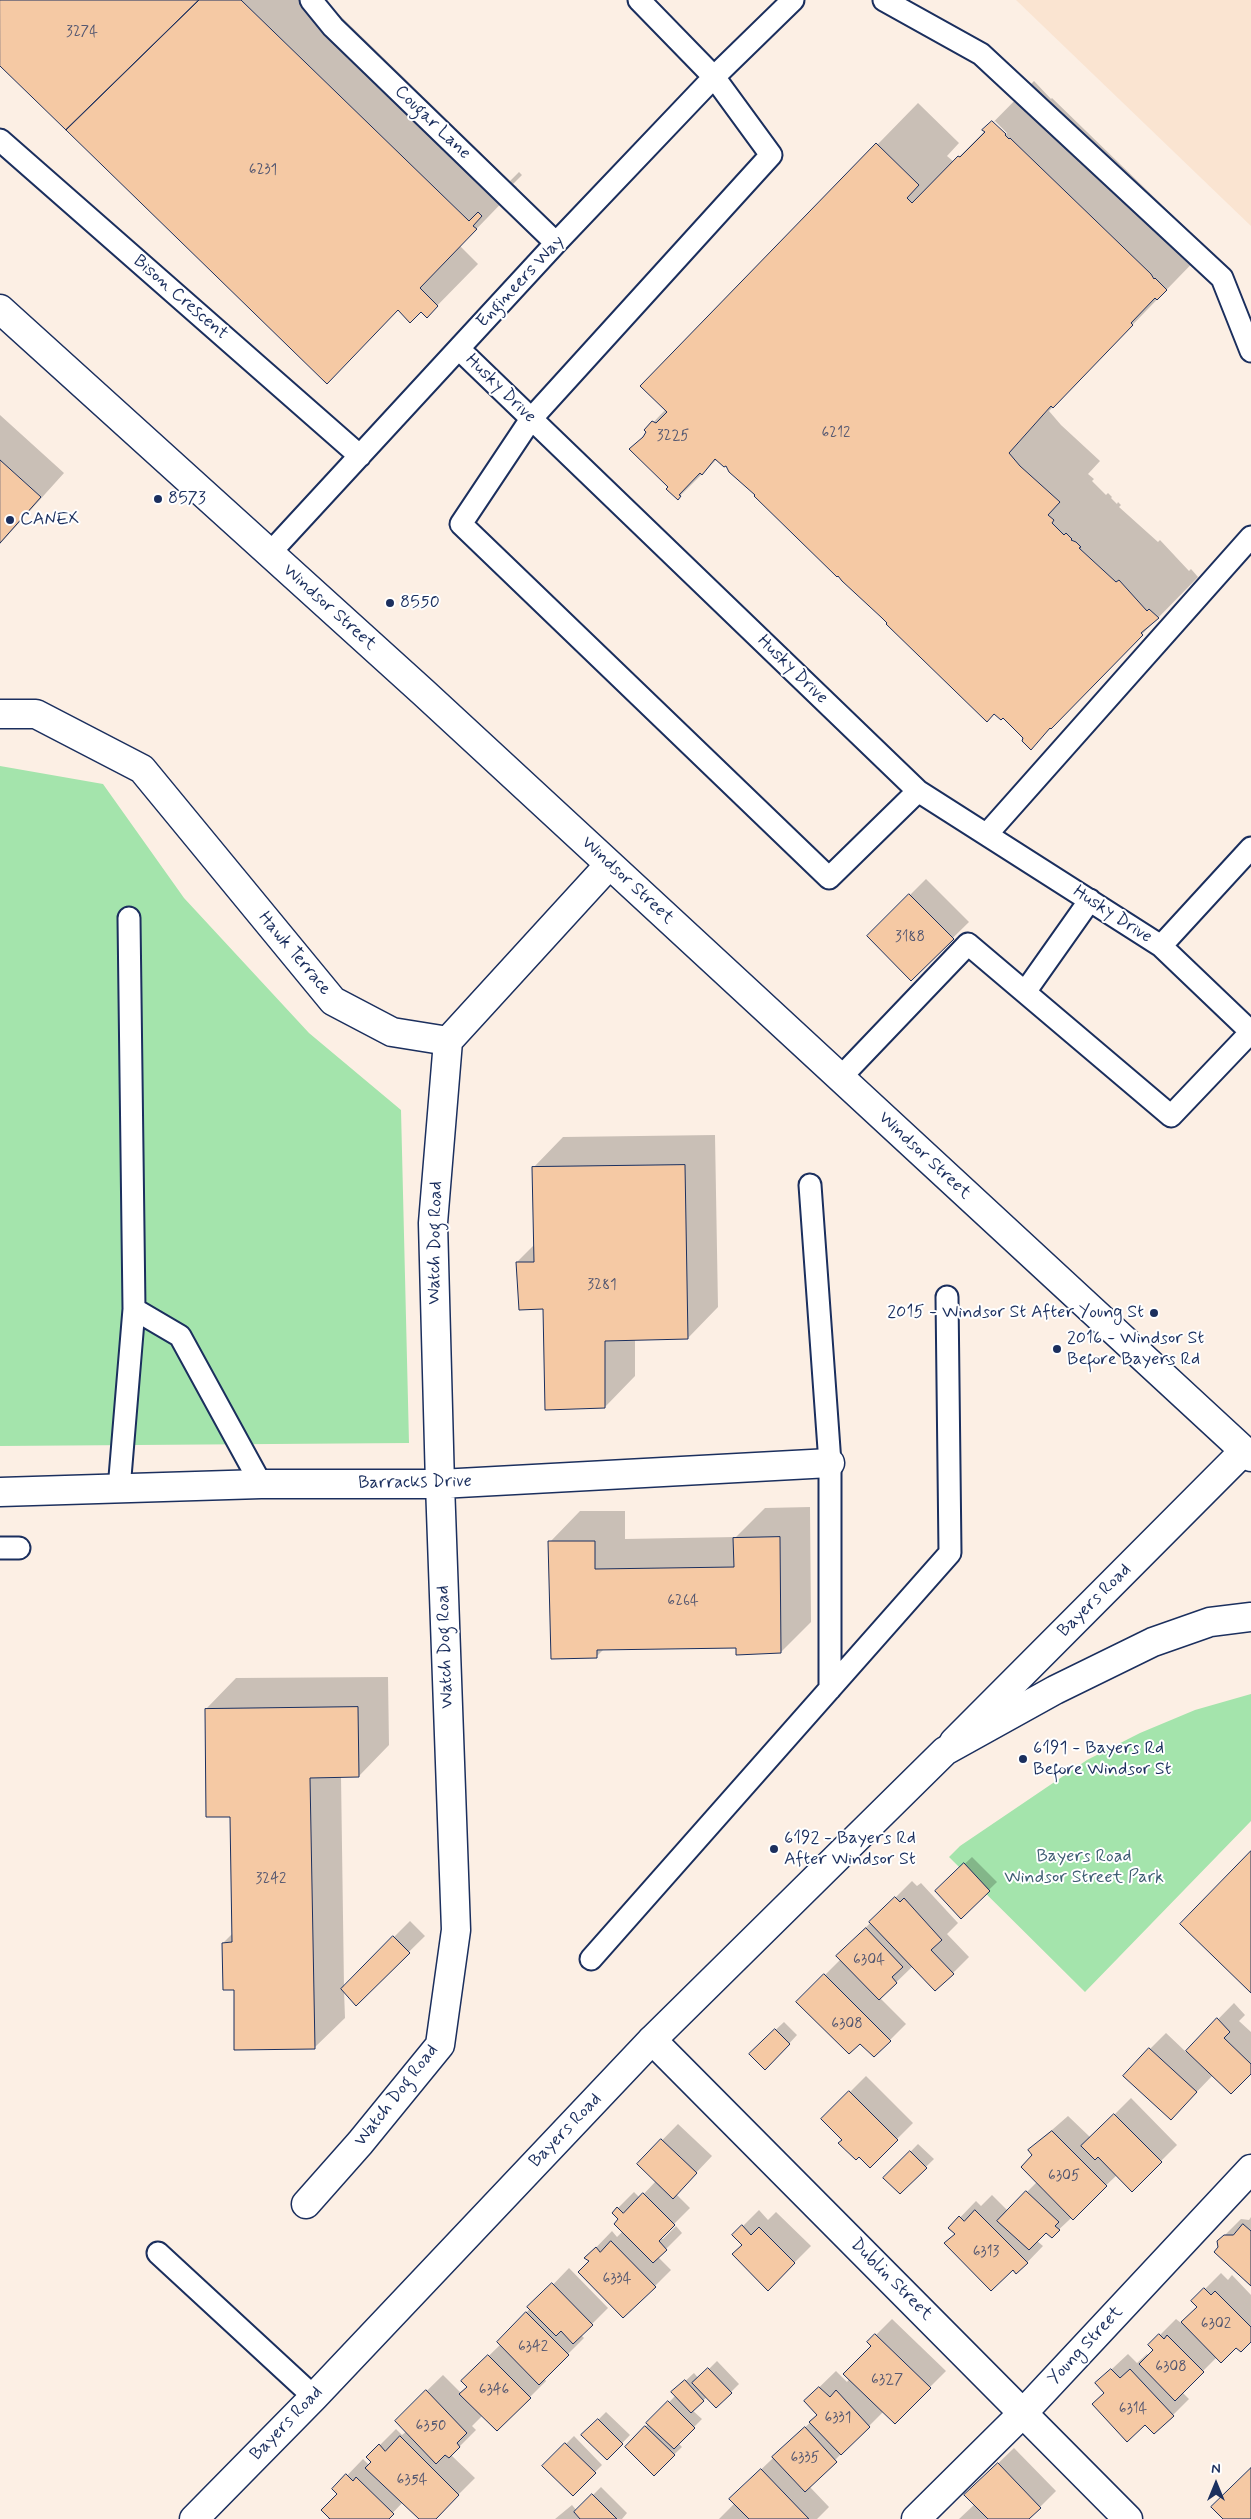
<!DOCTYPE html>
<html>
<head>
<meta charset="utf-8">
<style>
  body { margin:0 }
  #map { position:relative; width:1251px; height:2519px; overflow:hidden; background:#fcefe4; font-family:Mynerve,sans-serif }
  canvas { display:block }
  .north { position:absolute; left:1191px; top:2459px; width:50px; height:50px; -webkit-text-stroke:4px #fff; paint-order:stroke; rotate:0deg; font-size:14px; font-weight:700; line-height:20px; text-align:center; color:#1b2f5e }
  .north::after { content:''; display:block; margin:auto; width:18px; height:22px; background:#1b2f5e; clip-path:polygon(50% 0,100% 100%,50% 72%,0 100%) }
</style>
</head>
<body>
<div id="map">
<canvas width="1251" height="2519"></canvas>
<div class="north">N</div>
</div>
<script>
const context = document.querySelector('canvas').getContext('2d');
context.lineJoin = 'round';
function fillPath(path, color) {
  context.fillStyle = color;
  context.fill(path, 'evenodd');
}
function trace(path, color, width, dash) {
  context.strokeStyle = color;
  context.lineWidth = width;
  context.lineCap = dash ? 'butt' : 'round';
  context.setLineDash(dash || []);
  context.stroke(path);
}
function drawText(font, color, halo, rows, align = 'center') {
  context.font = font + ' Mynerve,sans-serif';
  context.lineWidth = 4;
  context.setLineDash([]);
  context.textBaseline = 'middle';
  context.strokeStyle = halo;
  context.fillStyle = color;
  for (const [text, x, y, turn = 0] of rows) {
    context.save();
    context.translate(x, y);
    context.rotate((+turn || 0) * Math.PI / 180);
    context.textAlign = isNaN(turn) ? turn : align;
    if (halo) context.strokeText(text, 0, 0);
    context.fillText(text, 0, 0);
    context.restore();
  }
}
fillPath(new Path2D(`
  M1016,0H1251V226Z`), '#fae4d1');
fillPath(new Path2D(`
  M0,766L103,784L184,898L309,1033L401,1110L409,1443L0,1446Z
  M1251,1694V1821L1085,1992L949,1857L960,1846L1087,1760L1140,1733L1195,1710Z`), '#a4e4ac');
fillPath(new Path2D(`
  M0,0H324L510,181L519,172L522,175L513,184L517,187L460,246L478,264L427,316L421,310L398,309L0,65Z
  M1034,81L1051,99L1052,98L1191,233L1195,240L1197,238L1207,248L1049,411L1061,425L1100,461L1088,474L1094,479L1092,481L1106,495L1108,493L1112,497L1111,498L1117,504L1118,502L1121,505L1119,507L1158,542L1160,540L1189,571L1191,569L1198,577L1031,748L1025,738L1003,716L889,623L726,464L717,459L678,498L670,487L646,435L648,431L646,430L666,409L642,386L918,103L959,143L947,156L954,162ZM995,121L1007,133L1006,135L993,123Z
  M0,415L64,473L0,544Z
  M926,879L969,922L911,979L869,936Z
  M715,1135L718,1307L688,1338L635,1339V1376L605,1407L517,1262L534,1245L533,1168L563,1137Z
  M810,1507L811,1622L781,1652L737,1646L604,1649L596,1657L550,1542L580,1511H625V1539L736,1537L765,1508Z
  M388,1677L389,1745L359,1776H341L344,1987L410,1921L425,1936L356,2004L344,1990L345,2018L314,2048L235,1989L223,1943L233,1933L231,1816L206,1709L236,1678Z
  M972,1857L997,1882L961,1917L936,1891Z
  M912,1881L917,1886L921,1883L958,1923L947,1934L969,1957L953,1973L913,1966L880,1998L906,2024L874,2056L860,2042L798,2002L841,1959L854,1940L871,1922Z
  M1234,2003L1245,2015L1239,2021L1251,2032V2072L1213,2075L1187,2102L1150,2049L1166,2033L1186,2052Z
  M784,2022L797,2035L773,2061L750,2054Z
  M866,2076L913,2123L870,2166L823,2119Z
  M1131,2098L1177,2145L1132,2190L1117,2175L1052,2236L1047,2232L1037,2241L1043,2246L1017,2273L950,2228L976,2201L981,2206L992,2195L1008,2211L1037,2182L1034,2155L1029,2150L1068,2116L1091,2138Z
  M678,2124L712,2156L676,2194L690,2208L659,2239H663L676,2226L682,2233L658,2257L671,2270L655,2286L590,2261L586,2258L612,2231L617,2237L623,2231L620,2219L613,2213L634,2192L640,2198L656,2181L639,2164Z
  M918,2144L934,2159L900,2192L885,2178Z
  M759,2210L768,2220L776,2212L811,2246L768,2289L744,2244L734,2235Z
  M1251,2217V2285L1219,2247V2241L1241,2219L1249,2220Z
  M569,2268L608,2308L581,2335L584,2338L544,2378L546,2381L497,2430L483,2415L472,2426L476,2430L451,2455L475,2478L434,2519H421L403,2502L387,2519H328L339,2494L334,2489L363,2459L369,2465L372,2462L368,2457L396,2429L402,2435L407,2431L396,2421L443,2375L462,2394L469,2387L463,2381L501,2344L498,2342Z
  M1221,2273L1228,2280L1232,2275L1251,2295V2340L1217,2357L1182,2392L1189,2399L1173,2415L1145,2423L1105,2393L1097,2383L1128,2354L1137,2363L1147,2354L1149,2356L1154,2350L1150,2345L1176,2319L1181,2323L1199,2307L1193,2301Z
  M892,2319L946,2371L895,2422L884,2411L809,2486L829,2507L817,2519H719L735,2503L747,2483L818,2415L805,2401L836,2371L847,2382L872,2346L869,2342Z
  M717,2361L739,2384L731,2392L707,2397L692,2410L702,2419L678,2443L682,2447L654,2474L626,2447L676,2395L681,2385L694,2373L699,2379Z
  M606,2412L630,2435L607,2459L583,2435Z
  M574,2436L602,2465L573,2494L544,2466Z
  M1014,2448L1056,2491L1028,2519H959L975,2504L982,2479Z
  M601,2487L627,2513L622,2519H555L572,2505L577,2511Z`), '#0003');
const building = new Path2D(`
  M0,0H199L66,130L0,66Z
  M199,0H241L469,221L478,212L482,216L473,226L477,229L420,288L438,306L427,318L421,312L410,323L398,310L327,384L66,130Z
  M992,121L1006,134L1005,135L1009,139L1010,138L1151,274L1154,279L1155,278L1167,290L1157,300L1155,298L1131,323L1133,325L1053,408L1051,406L1009,453L1020,466L1060,502L1048,515L1054,520L1052,523L1064,535L1066,533L1072,539L1071,540L1076,542L1081,547L1079,548L1116,582L1119,580L1147,611L1149,609L1159,618L1141,633L1143,635L1051,729L1050,728L1031,750L1022,741L1023,738L1003,718L1001,720L994,714L987,722L886,624L887,623L882,618L842,581L838,576L837,577L754,496L755,495L729,472L726,466L724,467L715,459L702,475L700,473L679,495L681,496L678,500L666,489L668,487L629,449L643,437L646,432L644,430L652,421L656,423L667,412L640,386L876,143L919,185L907,198L912,203L958,156L960,157L985,132L982,130Z
  M0,460L41,497L0,543Z
  M909,894L954,939L911,981L867,936Z
  M685,1165L688,1339L605,1341V1408L545,1410L543,1309L519,1310L516,1262H534L532,1167Z
  M780,1537L781,1653L736,1655V1648L597,1650V1658L551,1659L548,1541H595V1569L734,1567L733,1538Z
  M358,1707L359,1777L310,1778L315,2049L234,2050V1990H223L222,1943L232,1942L230,1817H206L205,1709Z
  M1251,1851V1993L1180,1924Z
  M964,1863L990,1891L961,1919L935,1891Z
  M895,1897L900,1902L904,1898L942,1940L931,1950L954,1974L935,1991L869,1922Z
  M866,1928L903,1967L892,1977L897,1983L879,2000L836,1956Z
  M393,1936L410,1953L356,2006L341,1989Z
  M824,1974L891,2041L874,2057L860,2044L849,2054L796,2002Z
  M1217,2018L1230,2032L1224,2038L1251,2064V2074L1231,2094L1186,2051Z
  M775,2029L790,2044L765,2070L749,2054Z
  M1149,2048L1197,2092L1171,2120L1123,2076Z
  M849,2091L898,2140L870,2168L859,2157L856,2160L838,2143L842,2140L821,2119Z
  M1114,2114L1162,2162L1132,2192L1098,2157L1095,2160L1081,2146Z
  M1052,2131L1107,2186L1073,2220L1021,2167L1032,2155L1028,2150Z
  M661,2139L697,2173L673,2199L637,2164Z
  M910,2151L927,2168L900,2194L883,2178Z
  M1026,2191L1059,2222L1055,2226L1060,2230L1052,2238L1046,2233L1029,2250L997,2221Z
  M643,2193L675,2225L659,2241L667,2250L653,2263L614,2224L618,2219L612,2213L617,2207L623,2213Z
  M975,2210L1028,2263L1016,2274L1013,2270L991,2291L944,2243L955,2234L948,2228L959,2216L964,2221Z
  M1243,2224L1251,2231V2286L1214,2252L1218,2247L1217,2241L1224,2235H1233Z
  M742,2225L751,2235L759,2227L795,2263L768,2291L732,2254L742,2245L732,2235Z
  M611,2241L656,2287L623,2318L578,2272L589,2261L584,2258L596,2247L600,2252Z
  M552,2283L593,2325L573,2344L561,2331L556,2336L527,2307Z
  M1204,2288L1211,2295L1215,2291L1251,2327V2342L1241,2352L1236,2348L1221,2363L1181,2322L1197,2307L1191,2301Z
  M526,2312L569,2355L539,2385L497,2342Z
  M875,2334L931,2388L895,2424L843,2374L871,2346L867,2342Z
  M1159,2334L1164,2339L1167,2335L1204,2372L1175,2401L1139,2364L1153,2350L1148,2345Z
  M488,2355L531,2398L497,2431L459,2394L467,2387L461,2381Z
  M708,2368L732,2393L716,2408L692,2383Z
  M1111,2369L1120,2378L1130,2369L1174,2416L1154,2434L1145,2425L1127,2442L1092,2404L1104,2393L1095,2383Z
  M685,2380L704,2401L691,2413L671,2392Z
  M819,2387L830,2397L836,2390L870,2427L841,2455L809,2422L817,2415L804,2401Z
  M426,2390L467,2433L457,2443L460,2447L449,2458L445,2455L436,2464L395,2421Z
  M668,2401L695,2428L674,2449L646,2423Z
  M598,2419L623,2444L607,2460L581,2435Z
  M645,2426L675,2455L654,2476L625,2447Z
  M805,2427L837,2462L805,2492L772,2457Z
  M400,2436L459,2495L436,2519H419L365,2468L371,2462L366,2457L379,2444L385,2451Z
  M565,2443L596,2473L573,2496L542,2466Z
  M998,2463L1041,2508L1029,2519H988L964,2495Z
  M1251,2468V2519H1223L1211,2507Z
  M761,2469L809,2519H749L729,2499Z
  M346,2474L353,2481L356,2477L394,2514L389,2519H330L321,2510L337,2494L332,2489Z
  M592,2494L617,2519H580L574,2512Z`);
fillPath(building, '#f5c9a4');
trace(building, '#1b2f5e', 1);
const service = new Path2D(`
  M311,0L333,27L556,243
  M639,0L714,77L771,155L531,419L461,524L829,878L918,791
  M884,0L981,54L1222,278L1251,351
  M0,140L360,456
  M459,349L918,791L1161,946
  M269,554L556,243L714,77L793,0
  M987,834L1251,537
  M1251,848L1161,946L1251,1032
  M1025,992L1090,900
  M840,1078L968,944L1171,1116L1250,1033
  M810,1185L830,1463V1689
  M134,1309L180,1336L261,1484
  M119,1489L134,1309L129,918
  M0,1548H19
  M591,1959L950,1553L947,1297
  M158,2253L314,2397`);
const minor = new Path2D(`
  M0,714H36L142,769L333,1001L392,1032L448,1041L609,865
  M0,1492L261,1484H440L830,1463
  M652,2040L1128,2519
  M306,2204L360,2143L440,2045L456,1930L440,1484L433,1223L448,1041
  M916,2519L1023,2413L1251,2169`);
const tertiary = new Path2D(`
  M0,309L423,692L1251,1457
  M954,1742L1244,1451`);
const secondary = new Path2D(`
  M194,2519L314,2397L652,2040L945,1751L1055,1690L1153,1642L1210,1622L1251,1617`);
trace(service, '#1b2f5e', 25);
trace(minor, '#1b2f5e', 31);
trace(tertiary, '#1b2f5e', 31);
trace(secondary, '#1b2f5e', 31);
trace(service, '#fff', 21);
trace(minor, '#fff', 28);
trace(tertiary, '#fff', 28);
trace(secondary, '#fff', 28);
for (const [x, y, r, color] of [
  [158,499,5,"#1b2f5e"],
  [10,520,5,"#1b2f5e"],
  [390,603,5,"#1b2f5e"],
  [1154,1313,5,"#1b2f5e"],
  [1057,1349,5,"#1b2f5e"],
  [1023,1759,5,"#1b2f5e"],
  [774,1849,5,"#1b2f5e"]
]) {
  const dot = new Path2D();
  dot.arc(x, y, r, 0, 2 * Math.PI);
  context.fillStyle = color;
  context.fill(dot);
  trace(dot, '#fff', 2);
}
drawText('15px', '#525670', null, [
  ["3274",82,33],
  ["6231",263,171],
  ["6212",836,434],
  ["3225",673,437],
  ["3188",910,938],
  ["3281",602,1286],
  ["6264",683,1602],
  ["3242",271,1880],
  ["6304",869,1961],
  ["6308",847,2025],
  ["6305",1064,2177],
  ["6313",986,2253],
  ["6334",617,2280],
  ["6302",1216,2325],
  ["6342",533,2348],
  ["6308",1171,2368],
  ["6327",887,2381],
  ["6346",494,2391],
  ["6314",1133,2410],
  ["6331",838,2419],
  ["6350",431,2427],
  ["6335",805,2459],
  ["6354",412,2481]
]);
drawText('18px', '#1b2f5e', '#fff', [
  ["Cougar Lane",432,123,44],
  ["Engineers Way",521,282,-47],
  ["Bison Crescent",180,298,41],
  ["Husky Drive",500,389,44],
  ["Windsor Street",329,608,42],
  ["Husky Drive",792,670,44],
  ["Windsor Street",627,881,43],
  ["Husky Drive",1112,915,33],
  ["Hawk Terrace",294,954,50],
  ["Windsor Street",924,1156,43],
  ["Watch Dog Road",436,1243,-89],
  ["Barracks Drive",415,1483,-1],
  ["Bayers Road",1095,1601,-45],
  ["Watch Dog Road",446,1647,-92],
  ["Watch Dog Road",397,2096,-52],
  ["Bayers Road",566,2131,-46],
  ["Dublin Street",891,2280,45],
  ["Young Street",1086,2346,-47],
  ["Bayers Road",287,2424,-46]
]);
drawText('18px', '#1b2f5e', '#fff', [
  ["8573",168,499],
  ["CANEX",20,520],
  ["8550",400,603],
  ["2015 - Windsor St After Young St",1144,1313,"right"],
  ["2016 - Windsor St",1067,1339],
  ["Before Bayers Rd",1067,1360],
  ["6191 - Bayers Rd",1033,1749],
  ["Before Windsor St",1033,1770],
  ["6192 - Bayers Rd",784,1839],
  ["After Windsor St",784,1860]
], 'left');
drawText('18px', '#3d5c72', '#fff', [
  ["Bayers Road",1084,1857],
  ["Windsor Street Park",1084,1878]
]);
</script>
</body>
</html>
